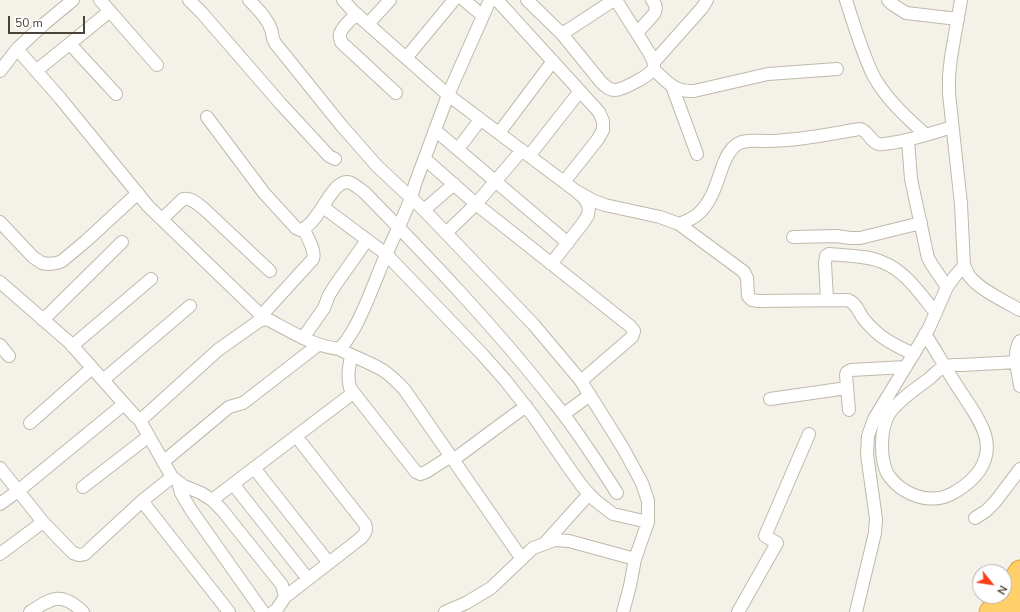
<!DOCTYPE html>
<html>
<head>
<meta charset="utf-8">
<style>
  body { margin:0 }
  #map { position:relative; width:1020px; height:612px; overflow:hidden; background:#f4f1e8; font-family:"Nunito Sans",sans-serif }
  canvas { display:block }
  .north { position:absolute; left:972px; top:564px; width:40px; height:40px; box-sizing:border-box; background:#fff; border:1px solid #b6b3af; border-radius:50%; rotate:120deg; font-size:11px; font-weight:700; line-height:16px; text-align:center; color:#484237 }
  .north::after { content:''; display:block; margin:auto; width:14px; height:18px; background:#fc3f18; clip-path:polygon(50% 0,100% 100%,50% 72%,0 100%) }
  .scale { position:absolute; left:8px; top:16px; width:77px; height:18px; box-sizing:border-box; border:2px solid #484237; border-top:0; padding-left:5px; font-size:12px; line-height:14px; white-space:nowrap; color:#484237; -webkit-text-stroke:3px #fff; paint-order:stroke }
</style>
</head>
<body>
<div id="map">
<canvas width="1020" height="612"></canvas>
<div class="north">N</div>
<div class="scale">50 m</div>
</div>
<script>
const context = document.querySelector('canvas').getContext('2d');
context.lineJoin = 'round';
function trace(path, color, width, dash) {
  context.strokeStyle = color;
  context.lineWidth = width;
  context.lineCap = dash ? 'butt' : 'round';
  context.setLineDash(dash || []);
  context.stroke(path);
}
const street = new Path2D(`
  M100,0L157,65
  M189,0L202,13L280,103L329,156L335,159
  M249,0C256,7 267,18 270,27C273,32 271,36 275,43L341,125L377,166L424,210L534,325L581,381L623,448L642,483L648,501V522L635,559L630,586L623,612
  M343,0L353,11L448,95L576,191L585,199L589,207L588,215L583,223L551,264
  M464,0L483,16
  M497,0L599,112L603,121V130L598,139L564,182
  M527,0L562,34L601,82C605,86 609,90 615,90C622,90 651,75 653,69C656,63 652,59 650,54L616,0
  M846,0C854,25 862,52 873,75C886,99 906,117 926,135
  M888,0L892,4L906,13L958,19
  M961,0L951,57L949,76V94L961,204L964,266C966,268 967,272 968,274C976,288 1006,302 1020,310
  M357,14C352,18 340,29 340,35C339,37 341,40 341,42L396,93
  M368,24L390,0
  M637,33L654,14C657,9 656,4 652,0
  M562,34L614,0
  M70,44L116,94
  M17,49L60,98L148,206L265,319
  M406,58L454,0
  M654,62L702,8L707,0
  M653,69C668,82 673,92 694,91L768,74L837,69
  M0,71L17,49L44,24L73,0
  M36,71L110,11
  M672,86L697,154
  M207,117L264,193L296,228L300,230C320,225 332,175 351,183C355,185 360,189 364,192C430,259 495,327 553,401C577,430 597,462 617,493
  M435,130L568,243
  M499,133L553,61
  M908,140L911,179L928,258L932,265L947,287
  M458,149L480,120
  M529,156L580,91
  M425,159L476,204L630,326L634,331L632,337L581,381
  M576,191L594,201L605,205L660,217L679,224L744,272L747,278L748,296L752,300L758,301L848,300C855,303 856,307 860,313C863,320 869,325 874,330C885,341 900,348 914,354
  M323,207L386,254L482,354L505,380L534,417L569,468L582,486L589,494L596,501L613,514L648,522
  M424,210L454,184
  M162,219L183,199C191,197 197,204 203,208L270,271
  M0,222L33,257L42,263L48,264L57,263L62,261L86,241L138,193
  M679,224C686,221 693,219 698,214C712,202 717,182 723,165C726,158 729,150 736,145C744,139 756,141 766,141C797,141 829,134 860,129C869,131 870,142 879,144C882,145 888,143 891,143C912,140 932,133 952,127
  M446,233L476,204L522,150
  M793,237L837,236L850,238H860L921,223
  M0,282L70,343L135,416L139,419L144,417L218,350L259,321L265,319L271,321C293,333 314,346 339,349C347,342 351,334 356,325C368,302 376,278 386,255C396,231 409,209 415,184L448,95L490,0
  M827,300L825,263L826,256L829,254C846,256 866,255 882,262C906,271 920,294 936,313
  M261,316L313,259C316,250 307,238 304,229
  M43,320L122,242
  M925,334C937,352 947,371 959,389C968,403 983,423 986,439C991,463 974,481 955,492C939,502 920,500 904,490C897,486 891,479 887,473C880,457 880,429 889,414C898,400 917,388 930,378C934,374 939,369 944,367C949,364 957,365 962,365C980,364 998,363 1017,362
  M303,338L324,308L329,295L336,284L367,240
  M1020,341C1012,354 1018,371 1020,386
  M0,345L9,356
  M72,346L151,279
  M339,349C352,356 366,361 379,368C389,373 396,381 404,389L522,559
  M351,356C349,367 347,377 350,388L416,472L420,474L426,472L451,456
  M103,380L190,306
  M770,399L847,388
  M849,410L846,375L847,372L851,370L906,367
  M564,414L590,395
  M139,419L172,477L184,486L201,493L212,500L222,510L282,585L285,597L277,609L273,612
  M30,423L92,368
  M453,460L526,406
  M163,462L229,407L243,403L247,400L318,345
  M0,468L43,522L73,553L79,555L85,554L89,550L142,501L172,477
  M254,468L329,563
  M178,482L181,493L191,510L263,612
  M233,484L308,579
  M83,487L149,436
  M212,500L353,393
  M142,501L229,612
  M0,504L18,491L124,404
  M975,518L986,511L995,502L1020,469
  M545,543L589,494
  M0,554L43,522
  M285,597L361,538C366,533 367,530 365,524L296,436
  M30,612C52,598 61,591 83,612
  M445,612L466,603L491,588L533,548L555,540L569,541L635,559
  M738,612L777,543L765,536L809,434
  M856,612L875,533L876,519L867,454L868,436L874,419L919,345L929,328L947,287L955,276L964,266`);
const highway = new Path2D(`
  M1004,595L1020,571
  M990,612L1003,596
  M1010,612L1020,600`);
trace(street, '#c0b9ab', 14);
trace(highway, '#dfa537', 23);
trace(street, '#fff', 12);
trace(highway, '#ffd069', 21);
</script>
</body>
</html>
